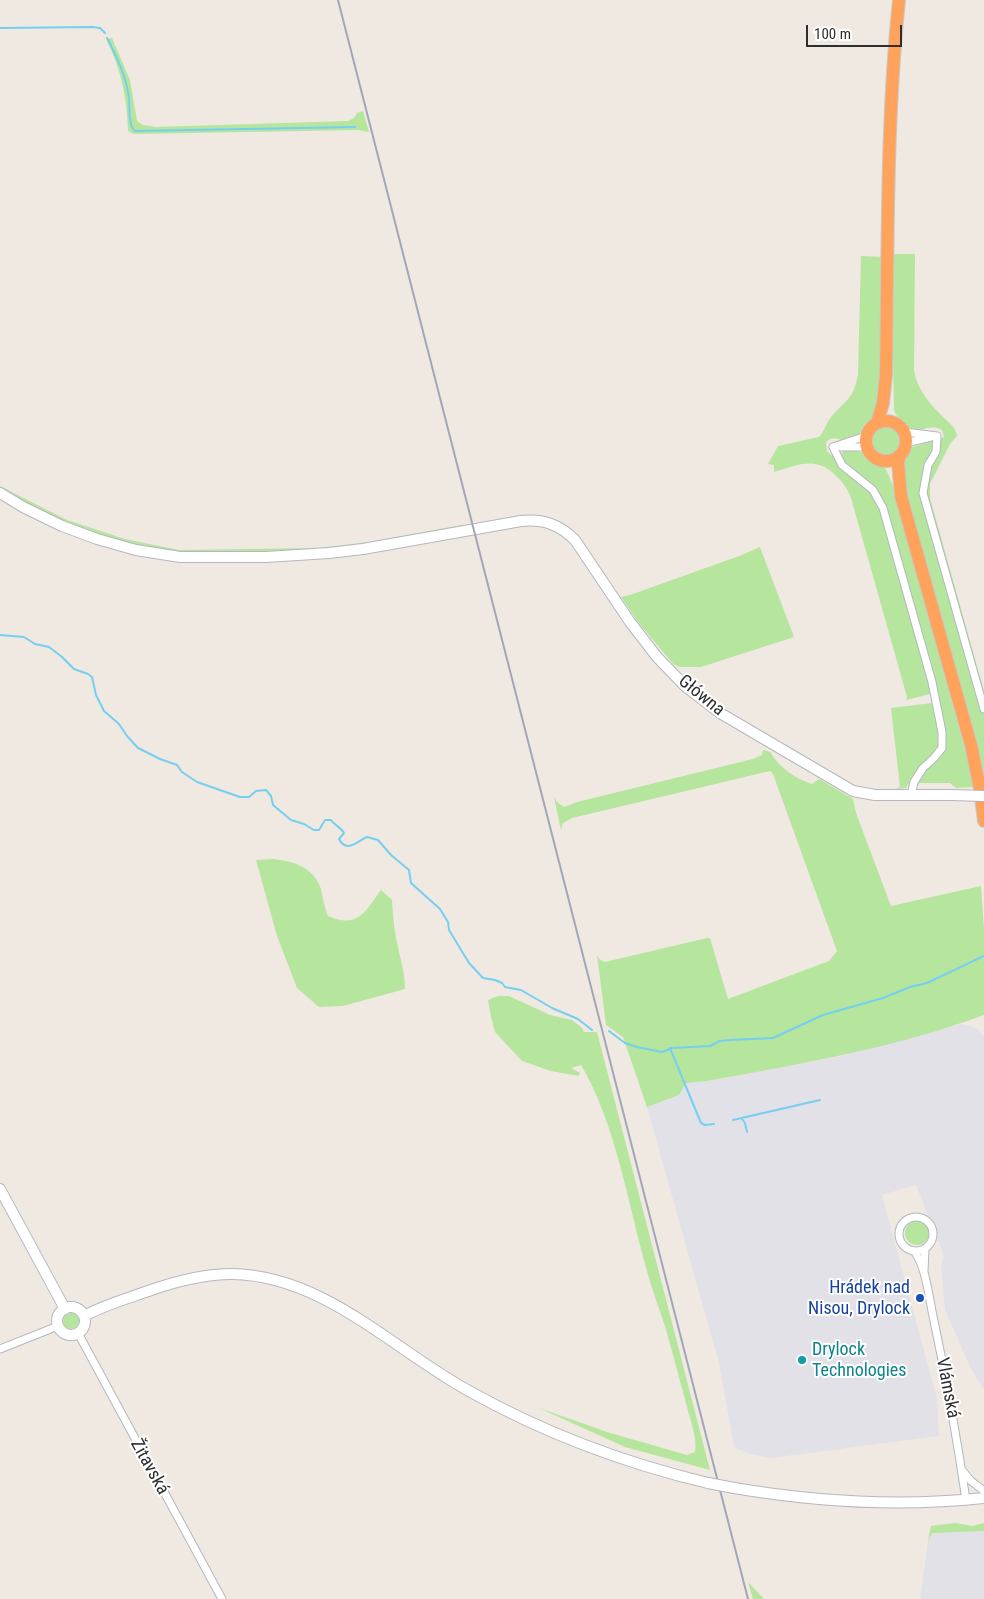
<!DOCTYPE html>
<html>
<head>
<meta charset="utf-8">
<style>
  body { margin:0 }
  #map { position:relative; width:984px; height:1599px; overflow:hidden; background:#efe9e1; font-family:"Roboto Condensed",sans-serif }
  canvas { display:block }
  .scale { position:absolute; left:806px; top:25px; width:96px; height:22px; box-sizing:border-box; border:2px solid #2e2e2e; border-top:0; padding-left:6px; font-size:15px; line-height:18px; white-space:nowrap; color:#2e2e2e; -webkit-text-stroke:4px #fff; paint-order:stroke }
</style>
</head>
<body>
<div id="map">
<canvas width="984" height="1599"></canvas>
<div class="scale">100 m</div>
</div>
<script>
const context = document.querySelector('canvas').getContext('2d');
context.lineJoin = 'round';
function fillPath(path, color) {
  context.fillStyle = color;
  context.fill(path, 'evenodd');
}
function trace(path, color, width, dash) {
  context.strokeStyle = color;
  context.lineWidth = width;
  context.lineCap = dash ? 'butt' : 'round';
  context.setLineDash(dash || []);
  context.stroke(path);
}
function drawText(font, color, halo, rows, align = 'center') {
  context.font = font + ' "Roboto Condensed",sans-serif';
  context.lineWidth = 4;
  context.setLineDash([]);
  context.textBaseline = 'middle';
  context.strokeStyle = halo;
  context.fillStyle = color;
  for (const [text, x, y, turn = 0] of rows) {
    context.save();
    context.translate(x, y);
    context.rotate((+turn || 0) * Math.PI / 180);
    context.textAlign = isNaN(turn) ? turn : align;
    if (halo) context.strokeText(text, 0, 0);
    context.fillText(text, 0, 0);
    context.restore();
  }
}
fillPath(new Path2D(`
  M961,1024L977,1028L984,1037V1390L971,1369L945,1310L941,1265L944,1256L916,1185L882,1195L937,1399L939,1436L771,1458L747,1453L734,1447L719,1363L647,1107L679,1095L686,1083L707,1081L841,1056Z
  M962,1531H984V1599H920L928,1541L932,1533Z`), '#e3e1e8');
fillPath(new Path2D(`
  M112,38L130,80L137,121L143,125L156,127L348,121L354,118L357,113L363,111L369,132L359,130L134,134L128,131C127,97 121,69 106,39Z
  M894,254H915L914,370C917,390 930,404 944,418C951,425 955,426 957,436L950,444L930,484V498L984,691V780L902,480V462L910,448L944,437L942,430C928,422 920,435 909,429C909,429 905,424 904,423C899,418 896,416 894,410L893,358Z
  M861,256L882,257L881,399L875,418L865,424L859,434L841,440C836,438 831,437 826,442L827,451L831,455H839C851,444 862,452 871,460C875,462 879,463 882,465C887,469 889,477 892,483L964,746L974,787L956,788L950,783H918L912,779L906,788L896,789L900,787L891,708L932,703L930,694L906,700L907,697L851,498C847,487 841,480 833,473C814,456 795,466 774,472V465L768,464L778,446L819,437C824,432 825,426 829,420C843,401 854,401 858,374Z
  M871 440a15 15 0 1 1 30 0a15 15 0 1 1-30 0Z
  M0,486L67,520L125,539L179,550L318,548L369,542L462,525L463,529L318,551L179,553L123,543L65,523L0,491Z
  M760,547L794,637L701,667H680L673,664L669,659L638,622L621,597L630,595L742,555Z
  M763,750L770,752C780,768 794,778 812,784L819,779L853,799L856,813L891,906L981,886L984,929V1015C895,1048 800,1064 707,1081L686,1083L679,1095L647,1107L623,1037L606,1025L597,955L600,960L605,962L707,938H710L728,999L829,961L837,951L773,774L770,771L572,818L563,823L561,830L554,797L557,802L564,807L577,802L753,759L762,755Z
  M273,859C293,861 314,867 321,889C323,898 324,907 328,916C358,929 365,912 381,890L392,900C393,915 394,931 398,947C401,962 405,973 405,989L343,1006L319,1007L297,988L277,936L256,860Z
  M498,996H509L550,1015L572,1020L582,1028L584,1032H597L710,1470L625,1447L539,1408L607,1432L673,1451L687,1455L695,1452C698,1438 688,1413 685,1399C678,1375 672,1350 665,1326C659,1308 652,1290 647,1271C628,1204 616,1124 581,1065L571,1068L580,1073L579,1076L551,1071L522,1061L495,1032L491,1017L488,1000Z
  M905 1233a12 12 0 1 1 24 0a12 12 0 1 1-24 0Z
  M63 1321a8 8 0 1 1 16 0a8 8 0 1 1-16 0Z
  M955,1523L973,1526L984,1523V1531L932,1533L928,1541L931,1526Z
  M748,1582L764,1599H753Z`), '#b6e59e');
trace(new Path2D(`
  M0,28L93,27L100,28L105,33
  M107,38C117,57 126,76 129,98C130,107 128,126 135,131L355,127
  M0,635L24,637L35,644L49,647L62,657L74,669L88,674L92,677L96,695L104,711L119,724L127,736L138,748L160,759L177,765L182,772L197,782L240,797H249L256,791L266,790L271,796L273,805L291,820L304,824L314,830H319L325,820H331C334,825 342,828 344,833L339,839C347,854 357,841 367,837L378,840L391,855L409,870L411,883L440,909L448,922L449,930L469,963L483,978L495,980L502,983L505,987L521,990L552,1008L578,1019L592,1030
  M609,1031L625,1043L637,1047L662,1052L672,1048L710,1046L720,1041L730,1040L773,1038L823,1015L883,998L910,987L927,983L984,956
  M670,1048L701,1123L705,1125L714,1124
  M742,1119L745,1123L747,1132
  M733,1120L820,1100`), '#75cff0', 2);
const street = new Path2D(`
  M905,432L937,436
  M937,436L936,452L928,465L923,493L984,709
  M906,443L931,437
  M833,447L842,465L873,490L883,508L932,682L942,732V748L934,758L923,768L914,782L911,795
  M833,447L866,436
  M841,447H867
  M899 1234a17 17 0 1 1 34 0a17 17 0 1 1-34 0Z
  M914,1251C926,1266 929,1298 933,1316C946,1377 957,1438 966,1500
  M924,1271L925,1249
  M78,1333L222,1599
  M0,1349L58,1326
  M962,1470L971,1481L984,1491`);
const secondary = new Path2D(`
  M0,493L23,507L62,526L97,539L136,550L180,557H266L329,553L363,549L521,521C543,519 559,524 575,540L630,622L657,657L685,686L720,713L853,791L875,795H952
  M0,1189L65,1309
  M57 1321a14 14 0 1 1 28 0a14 14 0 1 1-28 0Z
  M84,1316C104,1305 129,1298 151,1290C177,1281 204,1274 232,1274C323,1275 394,1350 469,1391C544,1433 624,1463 708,1483
  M734,1488C817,1502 900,1507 984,1498`);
const highway = new Path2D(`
  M866 441a20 20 0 1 1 40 0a20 20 0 1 1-40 0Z
  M877,423L883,403L886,375C888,250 886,125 899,0
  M900,455L898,462L901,496L971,745L980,789L984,821`);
trace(street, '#b4b7c1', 9);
trace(secondary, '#b4b7c1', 12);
trace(highway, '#c9c9c9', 14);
trace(street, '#fff', 7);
trace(secondary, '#fff', 10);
trace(highway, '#ffa35c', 12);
trace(new Path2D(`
  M338,0L748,1599`), '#a3a6b8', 2);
const secondaryBridge = new Path2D(`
  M952,795L984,796
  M708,1483L734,1488`);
trace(secondaryBridge, '#b4b7c1', 12, []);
trace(secondaryBridge, '#fff', 10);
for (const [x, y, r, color] of [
  [920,1298,5,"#1a4fb4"],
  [802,1360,5,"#0f9aa8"]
]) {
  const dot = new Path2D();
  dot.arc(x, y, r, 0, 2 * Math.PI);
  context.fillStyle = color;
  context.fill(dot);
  trace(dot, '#fff', 2);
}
drawText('18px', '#2e2e2e', '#fff', [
  ["Główna",701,696,39],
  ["Vlámská",947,1388,79],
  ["Žitavská",149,1467,61]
]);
drawText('18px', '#164399', '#fff', [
  ["Hrádek nad",910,1288],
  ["Nisou, Drylock",910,1309]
], 'right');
drawText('18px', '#0d838f', '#fff', [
  ["Drylock",812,1350],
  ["Technologies",812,1371]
], 'left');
</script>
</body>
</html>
